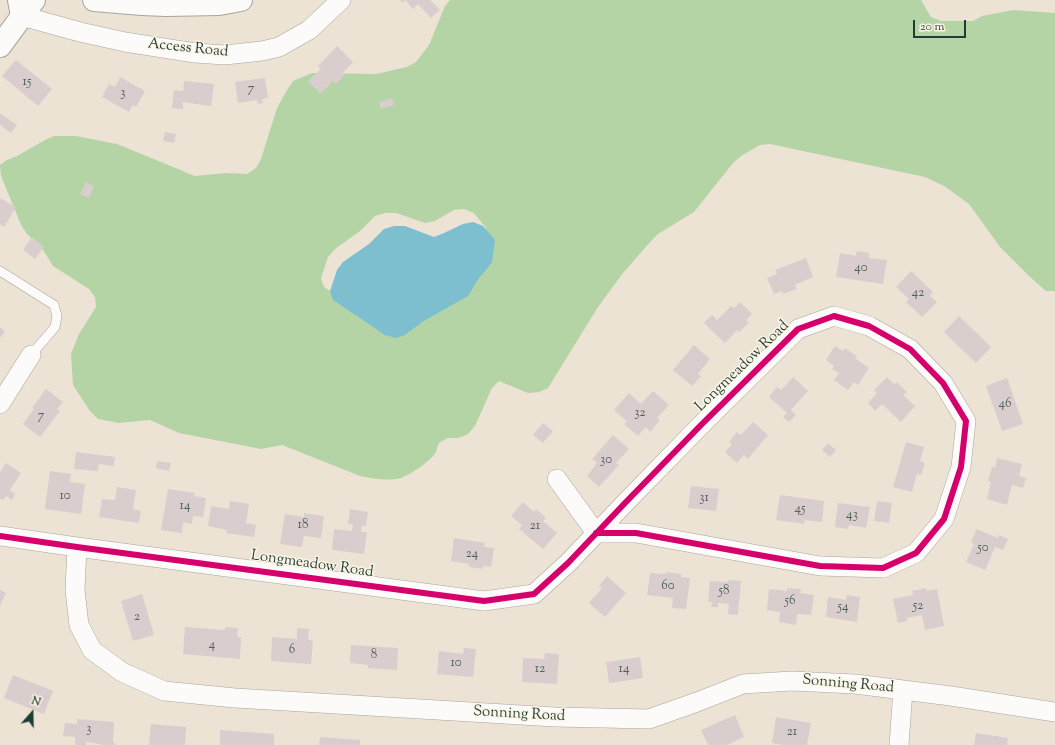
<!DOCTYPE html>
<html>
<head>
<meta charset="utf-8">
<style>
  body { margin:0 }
  #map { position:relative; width:1055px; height:745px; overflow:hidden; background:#ece3d5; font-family:"Sorts Mill Goudy",serif }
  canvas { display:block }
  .north { position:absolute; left:12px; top:693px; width:40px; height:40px; -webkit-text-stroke:3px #fcf5e5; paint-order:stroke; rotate:20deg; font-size:11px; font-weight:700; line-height:16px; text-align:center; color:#1f3d34 }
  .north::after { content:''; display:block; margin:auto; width:14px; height:18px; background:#1f3d34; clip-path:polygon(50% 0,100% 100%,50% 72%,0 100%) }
  .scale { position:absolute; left:913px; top:20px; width:53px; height:18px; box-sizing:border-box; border:2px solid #1f3d34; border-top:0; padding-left:5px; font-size:12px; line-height:14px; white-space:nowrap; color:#1f3d34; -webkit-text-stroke:3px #fcf5e5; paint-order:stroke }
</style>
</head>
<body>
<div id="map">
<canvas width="1055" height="745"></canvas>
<div class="north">N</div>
<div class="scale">20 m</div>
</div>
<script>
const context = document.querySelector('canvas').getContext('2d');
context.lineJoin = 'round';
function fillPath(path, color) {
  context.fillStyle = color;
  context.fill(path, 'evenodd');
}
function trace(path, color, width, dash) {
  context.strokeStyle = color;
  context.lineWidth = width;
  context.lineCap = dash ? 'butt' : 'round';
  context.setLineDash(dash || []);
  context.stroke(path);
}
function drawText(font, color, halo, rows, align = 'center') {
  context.font = font + ' "Sorts Mill Goudy",serif';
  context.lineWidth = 3;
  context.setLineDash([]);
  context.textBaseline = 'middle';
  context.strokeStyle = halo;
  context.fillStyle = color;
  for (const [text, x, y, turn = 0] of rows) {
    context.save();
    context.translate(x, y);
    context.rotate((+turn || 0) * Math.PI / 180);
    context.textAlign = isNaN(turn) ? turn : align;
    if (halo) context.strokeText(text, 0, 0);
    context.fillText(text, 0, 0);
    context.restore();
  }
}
fillPath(new Path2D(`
  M450,0H921L931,17L941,21H973L982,16L1013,10L1055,13V291H1046L1030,277L1000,247L969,204L944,186L925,177L770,144L760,145L741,156L733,163L694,212L658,234L651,241L623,273L598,307L548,388L539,392L528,393L499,381L492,388L475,426L468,434L458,438H448L439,443C438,445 437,449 436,452C432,460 410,475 401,478C388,481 373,479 360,476L282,445L261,449L179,433L150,420L119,423L98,419L90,411L73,385L71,354L79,334L96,307L95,297L89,289L53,266L42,248L27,234L21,225L1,176L0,165L7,160L17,156L45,140L54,136H76L117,144L195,176L226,173L247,174L256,168L261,159L277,108L287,90L293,81L312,73L376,74L407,67L416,62L429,45L445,6ZM464,209L474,213L486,228L483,249L376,322L324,287L321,278L328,257L335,249L360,231L375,216L385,213H396L425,223L435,221L454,210Z`), '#b5d4a5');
fillPath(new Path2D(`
  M473,222L483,226L495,240L492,262L486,270L479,278L468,296L422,322L405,335L396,338L385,335L333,300L330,291L337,270L343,262L369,244L384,229L394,226H405L434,237L444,233L463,224Z`), '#7dbfcf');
fillPath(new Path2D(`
  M400,0H430L440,10L431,18L418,4L413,9L405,0L403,3Z
  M337,46L353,62L343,73L345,75L336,84L333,81L320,94L308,81L321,69L318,66Z
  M16,60L52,89L38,106L2,76Z
  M120,77L145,91L136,107L133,105L129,112L102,97L109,84L115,87Z
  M265,78L268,98L262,99L263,103L258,104L257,100L238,103L235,82Z
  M184,81L214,84L211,106L183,102V109L172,108L174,90L183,91Z
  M392,98L394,105L381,109L379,102Z
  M1,114L17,125L11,133L0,125V115Z
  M165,132L176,134L174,143L163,141Z
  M86,182L94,186L89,198L80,194Z
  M0,198L16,207L4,227L0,224Z
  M32,237L44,247L35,259L23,250Z
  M857,251L869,253V258L887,260L883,284L836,277L840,253L856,256Z
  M806,258L813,277L795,285L797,289L783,294L782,291L774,294L767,278L777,274L775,270Z
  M911,271L933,292L930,296L937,302L922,317L906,302L909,299L896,287Z
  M740,302L752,314L746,320L749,323L739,332L737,330L725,343L704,323L712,315L717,320L731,306L734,308Z
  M959,316L991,347L976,363L944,332Z
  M0,327L5,331L0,338Z
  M694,345L710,359L698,374L701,376L692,386L673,370Z
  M835,346L843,351L845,348L857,356L855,358L869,368L858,385L854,382L848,390L834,380L839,373L832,369L834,366L826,360Z
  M793,377L808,391L791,410L796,415L789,422L783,417L787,413L769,397L777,387L781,390Z
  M887,377L894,384L897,382L907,392L903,395L915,406L901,422L882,404L875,411L868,403L877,393L874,390Z
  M1007,378L1023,424L1002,431L986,386Z
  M46,389L63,402L57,409L60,411L40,437L23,424L34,409L32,408Z
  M653,391L669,405L657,418L660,420L650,432L646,427L638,436L624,424L627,421L614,410L629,393L641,404Z
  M753,422L768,435L748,459L744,455L737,463L725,452L732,444L729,442L737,432L741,435Z
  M543,423L553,431L543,443L533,435Z
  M613,435L629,449L616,463L619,465L599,487L587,476L597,463L592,459Z
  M906,442L924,447L920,461L925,463L921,475L917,474L912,492L893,487Z
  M828,443L836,450L830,457L822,450Z
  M76,452L115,457L114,466L99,464L98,471L74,469Z
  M997,458L1022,464L1019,476L1026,478L1023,488L1012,485L1007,505L987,499L991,482L988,481L992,467L995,468Z
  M157,461L171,463L169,471L156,468Z
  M6,463L21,473L10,490L15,494L12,500L6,496L3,500L0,498V472Z
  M50,471L71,474L70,482L85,484L81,514L45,509Z
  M691,486L719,489L716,511L688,508Z
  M117,487L136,490L133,509L141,511L139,523L99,517L102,499L115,500Z
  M168,489L195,493L194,496L206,498L203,517L193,516L192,524L183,522L182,533L161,530Z
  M780,495L824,501L822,522L805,520L804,524L776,520Z
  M230,501L249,504L246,523L256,525L254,537L226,533L227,530L208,526L211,506L229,509Z
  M877,501L892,503L889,523L874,521Z
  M523,502L534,512L536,509L546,518L543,521L557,533L543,549L519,529L522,525L511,516Z
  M838,503L870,507L866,528L849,525L848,529L835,527Z
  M350,509L368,512L366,526H362L361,532H367L364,554L332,550L334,529L352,531L353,524H348Z
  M304,513L324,516L321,538L304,536L302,547L280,544L285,514L304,517Z
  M977,529L998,538L999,535L1008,539L1003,550L995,547L985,570L966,562L974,544L971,542Z
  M454,538L485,543L484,547L494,548L491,567L483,566L482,569L469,567V564L451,561Z
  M666,572L681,574V577L690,578L686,609L672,608L673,598L647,595L650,573L666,574Z
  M607,576L626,593L605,617L589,603L602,588L599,586Z
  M729,580L741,581L738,615L728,614L729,604L718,603V607H711L712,602H708L710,581L728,582Z
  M787,588L801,589L800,593L814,595L811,615L797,614L796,625L779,622L780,612L767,610L769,589L787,591Z
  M926,588L927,591L937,589L944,626L925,630L922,615L907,618V621L898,623L893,599L913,595L912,591Z
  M0,590L6,593L0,606Z
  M142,594L154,635L133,641L121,601Z
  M847,595L860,597L857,622L826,617L828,597L846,600Z
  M185,627L225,630V627L238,628L237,637H241L240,659L183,654Z
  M297,628L309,629L308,640L313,641L311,664L271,661L272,637L297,639Z
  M351,645L398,648L397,670L368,668V665L350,663Z
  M464,648L476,649L473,677L437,674L439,651L463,654Z
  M545,653L559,654L557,684L522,682L523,658L544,659Z
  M640,657L643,678L609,683L606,662Z
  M13,675L53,691L44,714L4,698Z
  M735,715L744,737L727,745H708L701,730Z
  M776,717L811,723L807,745H783L772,743Z
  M77,719L114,722L113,743H115V745H101V744L86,742V745H75V737L63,736L65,723L77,724Z
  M151,724L186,727L185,745H149Z
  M220,730L274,734V745H220Z
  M976,733L1008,738L1007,745H974Z
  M320,737L360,740V745H319Z`), '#d9cecd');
const service = new Path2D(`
  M0,271L54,305L57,316L55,327L31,355`);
const minor = new Path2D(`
  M22,16L80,32L125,42L195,53L225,55L262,51L279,47L309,30L341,0
  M0,404L31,355
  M557,479L596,533
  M0,536L77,547L484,601L534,594L568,563L625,503L701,425L798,329L834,316L869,326L910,349L943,383L966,421L961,467L944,519L916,553L883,568L820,566L636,533H596
  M77,547L75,590L79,625L92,650L122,672L164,691L235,698L555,717L649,719L697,702L743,684L792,681L855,684L951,696L1055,712
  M899,745L903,690`);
const trunk = new Path2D(`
  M0,46L34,0`);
const motorway = new Path2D(`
  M19,0L22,16
  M94,0L142,4L166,5L219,4L241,0`);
trace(service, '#a7a59c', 10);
trace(minor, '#a7a59c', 20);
trace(trunk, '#a7a59c', 24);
trace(motorway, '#a7a59c', 24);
trace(service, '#fcfbf9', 9);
trace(minor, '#fcfbf9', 19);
trace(trunk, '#fcfbf9', 22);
trace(motorway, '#fcfbf9', 22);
trace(new Path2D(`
  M0,536L77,547L484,601L534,594L568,563L625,503L701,425L798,329L834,316L869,326L910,349L943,383L966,421L961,467L944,519L916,553L883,568L820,566L636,533H596`), '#d6006c', 6);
drawText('13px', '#4e615a', null, [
  ["15",27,83],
  ["7",251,90],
  ["3",123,94],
  ["40",861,269],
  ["42",918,294],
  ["46",1005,405],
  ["32",640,414],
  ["7",41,417],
  ["30",606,461],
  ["10",65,497],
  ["31",704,499],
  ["14",185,507],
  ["45",800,510],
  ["43",852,516],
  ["18",303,526],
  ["21",535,527],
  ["50",983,549],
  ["24",472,555],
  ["60",668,587],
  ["58",724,592],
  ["56",790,602],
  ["52",918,607],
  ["54",843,608],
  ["2",137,618],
  ["4",212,646],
  ["6",292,651],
  ["8",374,656],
  ["10",456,664],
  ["12",540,670],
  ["14",624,670],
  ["3",89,730],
  ["21",792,733]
]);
drawText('15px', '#1f3d34', '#fcf5e5', [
  ["Access Road",188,49,6],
  ["Longmeadow Road",743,367,-44],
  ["Longmeadow Road",312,565,8],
  ["Sonning Road",848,685,5],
  ["Sonning Road",519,715,3]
]);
</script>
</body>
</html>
